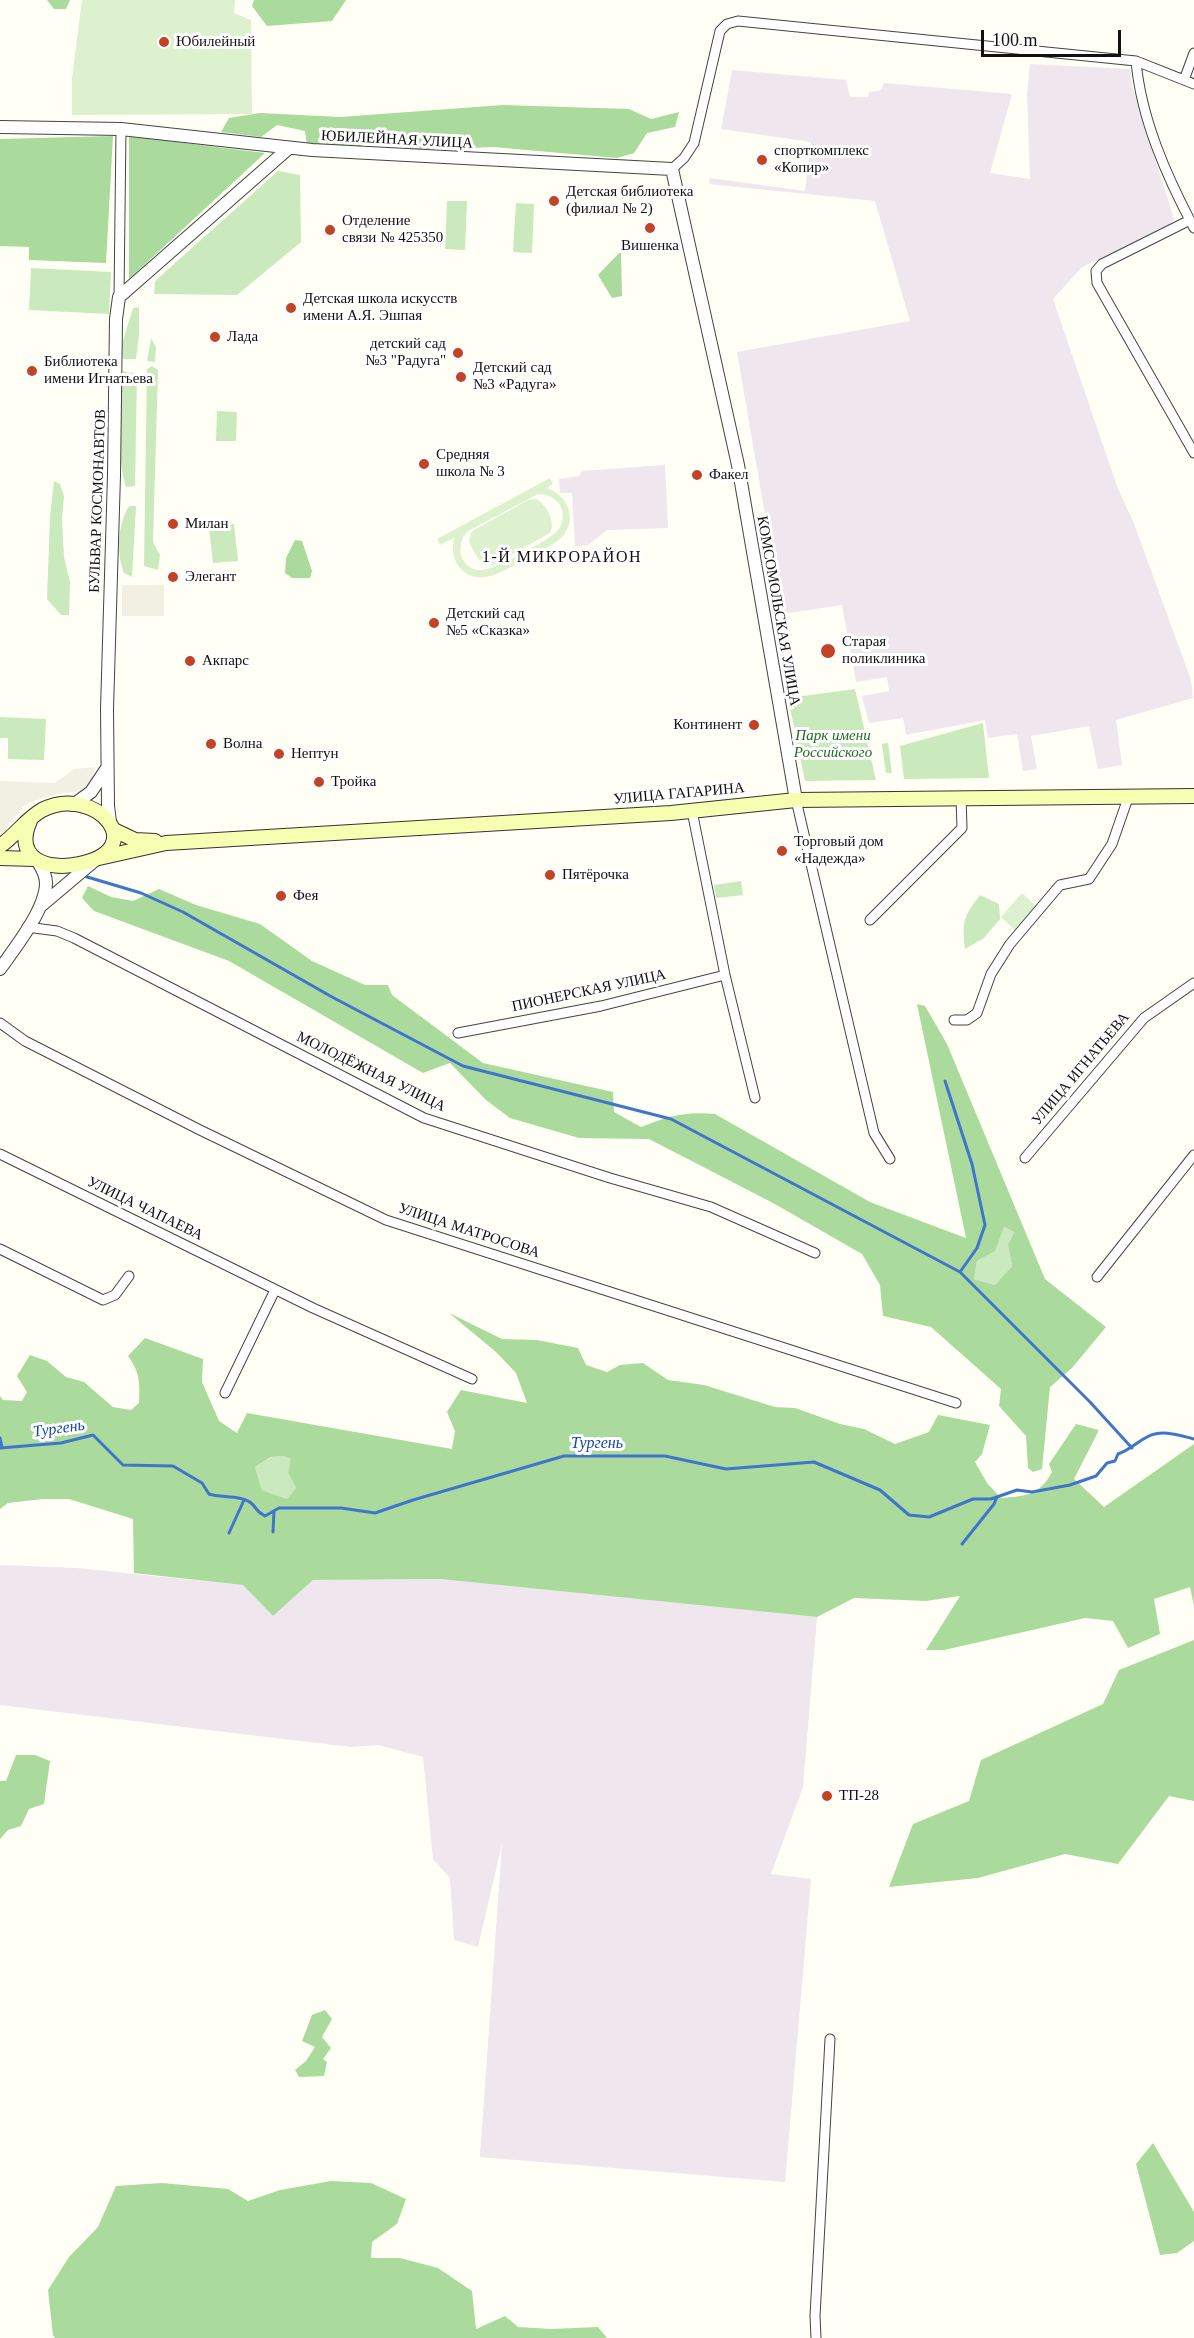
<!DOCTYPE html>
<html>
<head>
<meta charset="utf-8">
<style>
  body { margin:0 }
  #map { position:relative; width:1194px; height:2338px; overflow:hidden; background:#fffff5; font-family:Georgia,serif }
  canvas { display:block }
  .scale { position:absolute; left:981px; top:30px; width:140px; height:27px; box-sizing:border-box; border:3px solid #111; border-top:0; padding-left:8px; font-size:18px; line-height:21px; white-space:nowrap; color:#111; -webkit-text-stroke:4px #fff; paint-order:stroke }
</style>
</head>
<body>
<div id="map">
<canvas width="1194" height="2338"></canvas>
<div class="scale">100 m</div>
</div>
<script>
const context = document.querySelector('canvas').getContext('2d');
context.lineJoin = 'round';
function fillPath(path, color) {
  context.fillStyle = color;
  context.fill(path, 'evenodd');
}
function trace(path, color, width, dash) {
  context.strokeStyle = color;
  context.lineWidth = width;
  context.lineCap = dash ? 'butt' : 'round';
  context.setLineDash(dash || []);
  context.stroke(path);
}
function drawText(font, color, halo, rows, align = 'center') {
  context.font = font + ' Georgia,serif';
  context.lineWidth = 6;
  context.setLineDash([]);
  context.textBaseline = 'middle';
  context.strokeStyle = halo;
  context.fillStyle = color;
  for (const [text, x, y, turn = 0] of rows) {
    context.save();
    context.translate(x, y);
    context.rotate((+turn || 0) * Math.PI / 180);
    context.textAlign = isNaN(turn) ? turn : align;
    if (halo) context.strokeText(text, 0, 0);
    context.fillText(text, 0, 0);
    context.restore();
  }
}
fillPath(new Path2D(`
  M1030,64L1130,69L1132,86L1174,219L1167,228L1082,267L1053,299L1118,489L1133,521L1191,680L1193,698L1116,720L1122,765L1098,769L1089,726L1031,736L1037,769L1023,771L1017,734L988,738L985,720L906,735L903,718L869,723L862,696L889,691L887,677L856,682L842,605L782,614L737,352L910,321L875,201L709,184L710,178L805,191L811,142L721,129L732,70L846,80L850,97H868L869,92L881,90L884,83L1012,94L990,173L1030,179L1027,93Z
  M665,465L668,528L607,530L588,545L575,546L572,493H560L559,479L579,476L582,471Z
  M0,1565L76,1568L243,1585L273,1616L313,1580L440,1579L817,1617L803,1787L771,1874L811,1879L785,2182L480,2157L502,1844L478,1947L454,1940L450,1878L433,1859L423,1757L378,1745L351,1747L0,1705Z`), '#efe6ee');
fillPath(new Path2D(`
  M278,171L300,175L301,242L237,295L154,294L155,281Z
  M447,201H467L465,250L445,249Z
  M516,203L534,204L532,253L513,252Z
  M31,268L111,272L109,314L29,310Z
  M139,307V335L136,359H123L122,344L133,308Z
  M151,338L156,347L155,362L147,361Z
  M152,366L158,370L153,542L160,555L158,570L144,566L147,369Z
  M123,371L137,374L135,486L126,487C116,456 121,404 123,371Z
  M217,411L237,412L236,441H216Z
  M54,481L60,484L64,496L62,519L64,557L70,582L69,615H61L47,599L50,517Z
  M129,506H136L132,577L124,573C116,553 118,523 129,506Z
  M234,524L238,561L213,563L209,527Z
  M855,689L876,780L805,781L788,698Z
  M0,717L46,719L44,760L8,759V738H0Z
  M983,723L989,778L904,779L900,746Z
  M888,743L892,773H886L882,744Z
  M741,881L743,895L716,898L714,885Z
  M980,895L999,904L1000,919L984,938L965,949C962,920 963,918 980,895Z
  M1004,1227L1014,1232L1008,1245L1012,1266L995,1285L974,1279L977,1261L994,1251Z
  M284,1456L292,1458L288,1473L296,1488L287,1499L262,1490L255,1467L272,1457Z`), '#caeabd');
fillPath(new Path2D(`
  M47,0H70L66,9H54Z
  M254,0H346L332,21L267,26L252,6Z
  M503,105L629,109L651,119L679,112L675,127L647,133L634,153L617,158L493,147L410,150L387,139L366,136L361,146H307L305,131L277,125L261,137L221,132L229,118L260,113L340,117Z
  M113,136L106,263L29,260V247L0,246V139Z
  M129,136L265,153L129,279Z
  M621,251L622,296L612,298L598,275Z
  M295,540L302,541L312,571L310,578H292L285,573L286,558Z
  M88,886L111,897L133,901L159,889L196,905L260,924L312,961L365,985H388L392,995L483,1063L613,1092L614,1112L641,1127C668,1116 686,1111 715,1114L870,1202L966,1238L917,1004L925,1006L947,1044L1045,1279L1106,1327L1072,1368L1050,1387L1042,1469L1033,1472L1028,1468L1026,1436L999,1406L1001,1389L931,1327L883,1316L880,1285L862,1254L773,1203L649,1139L579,1138L510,1118L486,1100L450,1063L423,1073L229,961L94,911L82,898ZM1004,1227L1014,1232L1008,1245L1012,1266L995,1285L974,1279L977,1261L995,1251Z
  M449,1313L502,1339L537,1340L578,1348L586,1365L607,1372L620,1365L643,1363L668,1380L704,1385L775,1407L795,1408L840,1424L864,1429L895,1444L929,1432L938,1415L990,1425L982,1454L975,1462L987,1483L1001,1498C1025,1496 1039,1496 1052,1472L1049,1464L1076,1424L1099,1430L1074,1479L1104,1507L1194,1444V1606L1190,1587L1154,1599L1160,1634L1128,1648L1113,1621L1085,1618L944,1650H926L960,1596L926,1601L854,1598L817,1617L440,1579L313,1580L273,1616L243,1585L134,1573L133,1519L69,1499H43L8,1503L0,1509V1396L3,1400L22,1401L27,1392L17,1376L30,1355L47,1361L66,1377L84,1382L113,1407L131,1410L139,1403C140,1382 140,1373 128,1356L145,1338L203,1359L202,1382L219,1421L237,1433L247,1413L452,1449L455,1431L447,1412L461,1390L527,1403L516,1373L496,1352ZM284,1456L291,1459L288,1473L296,1488L287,1499L262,1490L255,1467L271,1457Z
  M1194,1640V1801L1169,1796L1118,1864L1065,1854L978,1878L889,1887L913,1824L969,1801L981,1760L1103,1704L1119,1670Z
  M16,1755H35L50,1761L44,1804L29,1809L21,1826L8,1830L0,1839V1781H6Z
  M325,2010L332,2019L322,2037L331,2048L323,2059L327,2062L324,2076L299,2077L295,2070L306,2061L315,2047L302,2041L312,2015Z
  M1153,2143L1194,2212V2241L1177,2253L1160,2255L1136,2164Z
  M331,2181L371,2183L406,2199L397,2224L372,2242L371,2258H400L438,2268L472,2291L476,2329L505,2316L518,2327L551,2329L598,2327L607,2338H55L53,2335L48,2290L69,2257L98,2227L116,2186L162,2183L228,2189L248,2201L280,2190Z`), '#aadb9c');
fillPath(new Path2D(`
  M82,0H235L234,13L251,20L252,114L72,115V78Z
  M550,478L553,484L547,488C567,495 578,518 563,536C555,545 541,550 531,555C511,566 481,591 460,568C452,559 452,549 454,538L440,545L437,539ZM538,494C548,494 556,498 561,507C564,514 563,523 559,529C552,539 494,570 482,570C460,571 454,545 468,531Z
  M537,499C547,506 556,522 550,533L493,565C479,566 474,552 469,541L472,531L528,500Z
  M1022,893L1037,907L1016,931L1001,917Z`), '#def1cf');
fillPath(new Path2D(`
  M122,585H164V616H122Z
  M95,767L94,776L86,790L79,792L62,793L30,802L22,808L0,837V781L55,783L74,769Z`), '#f1f0e2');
trace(new Path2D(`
  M84,876L141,893L183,912L332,997L463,1066L671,1119L960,1272L1090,1402L1132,1448
  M945,1081L972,1164L985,1225L977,1248L960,1272
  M0,1438L2,1447
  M0,1448L61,1443L93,1435L123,1465L173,1466L202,1483L209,1494C221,1498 241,1495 251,1503C258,1509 255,1511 265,1516L279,1508H341L375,1513L413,1500L564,1456H665L726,1469L814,1462L880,1490L909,1515L929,1517L973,1499H991L1017,1490L1032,1492L1070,1485L1096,1476L1107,1463L1115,1461L1118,1454C1130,1450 1137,1442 1147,1437C1162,1429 1178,1435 1194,1439
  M273,1532L274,1511
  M229,1533L244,1500
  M962,1544L994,1504L997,1497`), '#4075cd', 3);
const minor = new Path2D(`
  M1136,61C1141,119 1167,177 1194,228
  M1184,80L1194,53
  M672,169L684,158L694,143L720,31L727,24L738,21L1136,61L1194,84
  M1190,220L1102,264L1096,271L1097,283L1194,453
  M119,297L121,129
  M796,800L874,1133L890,1159
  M692,811L725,975L755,1098
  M870,920L962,828L961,797
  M27,927L57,931L74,938L424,1118L610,1178L711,1207L815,1253
  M954,1020H967L977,1013L991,974L1010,944L1060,885L1089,879L1112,844L1128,798
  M0,1023L25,1041L200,1130L386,1220L956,1403
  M458,1033L601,1006L725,975
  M0,1154L313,1308L472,1379
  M1025,1158L1144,1018L1194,983
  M0,1249L103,1300L115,1295L129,1276
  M1097,1277L1194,1155
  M225,1393L275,1290
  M816,2338L815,2316L830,2039`);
const tertiary = new Path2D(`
  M0,127L121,129L312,150L672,169L738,465L796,800
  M73,805L91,792L107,768
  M110,822L108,806L107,709L114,475L116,319L119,297L289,148
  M42,905L93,862
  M0,969C15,948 46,909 46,883C46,875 42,868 38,862`);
const secondary = new Path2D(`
  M114,830L135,840L155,841
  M0,846C15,836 26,819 42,810C95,783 153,849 79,864C47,871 13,859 30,821
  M0,858L34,859
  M99,858L166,843L671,813L796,800L1194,796`);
trace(minor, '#444', 11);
trace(tertiary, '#444', 14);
trace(secondary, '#333', 16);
trace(minor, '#fff', 9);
trace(tertiary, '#fff', 12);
trace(secondary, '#f5feb1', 14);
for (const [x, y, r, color] of [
  [164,42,6,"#c24428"],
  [762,160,6,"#c24428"],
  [554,201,6,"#c24428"],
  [650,228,6,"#c24428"],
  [330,230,6,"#c24428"],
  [291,308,6,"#c24428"],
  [215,337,6,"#c24428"],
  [458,353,6,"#c24428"],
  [32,371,6,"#c24428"],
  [461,377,6,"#c24428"],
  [424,464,6,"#c24428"],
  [697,475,6,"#c24428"],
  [173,524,6,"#c24428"],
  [173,577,6,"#c24428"],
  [434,623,6,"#c24428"],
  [828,651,8,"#c24428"],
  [190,661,6,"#c24428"],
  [754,725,6,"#c24428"],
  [211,744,6,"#c24428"],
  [279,754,6,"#c24428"],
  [319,782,6,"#c24428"],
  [782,851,6,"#c24428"],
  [550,875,6,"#c24428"],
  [281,896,6,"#c24428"],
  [827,1796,6,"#c24428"]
]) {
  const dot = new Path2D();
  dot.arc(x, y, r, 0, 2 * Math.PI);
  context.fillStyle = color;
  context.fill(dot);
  trace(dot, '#fff', 2);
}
drawText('15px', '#111', '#fff', [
  ["Юбилейный",176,42],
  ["спорткомплекс",774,151],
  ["«Копир»",774,168],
  ["Детская библиотека",566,192],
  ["(филиал № 2)",566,209],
  ["Отделение",342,221],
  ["связи № 425350",342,238],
  ["Вишенка",650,246,"center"],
  ["Детская школа искусств",303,299],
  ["имени А.Я. Эшпая",303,316],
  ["Лада",227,337],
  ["детский сад",446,344,"right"],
  ["№3 \"Радуга\"",446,361,"right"],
  ["Библиотека",44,362],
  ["имени Игнатьева",44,379],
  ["Детский сад",473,368],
  ["№3 «Радуга»",473,385],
  ["Средняя",436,455],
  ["школа № 3",436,472],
  ["Факел",709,475],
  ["Милан",185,524],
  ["Элегант",185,577],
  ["Детский сад",446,614],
  ["№5 «Сказка»",446,631],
  ["Старая",842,642],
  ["поликлиника",842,659],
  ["Акпарс",202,661],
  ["Континент",742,725,"right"],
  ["Волна",223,744],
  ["Нептун",291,754],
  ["Тройка",331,782],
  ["Торговый дом",794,842],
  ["«Надежда»",794,859],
  ["Пятёрочка",562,875],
  ["Фея",293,896],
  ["ТП-28",839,1796]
], 'left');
drawText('15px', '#111', '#fff', [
  ["ЮБИЛЕЙНАЯ УЛИЦА",397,140,3],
  ["БУЛЬВАР КОСМОНАВТОВ",98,501,-88],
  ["КОМСОМОЛЬСКАЯ УЛИЦА",778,611,80],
  ["УЛИЦА ГАГАРИНА",679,794,-5],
  ["ПИОНЕРСКАЯ УЛИЦА",589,991,-12],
  ["УЛИЦА ИГНАТЬЕВА",1081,1069,-50],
  ["МОЛОДЁЖНАЯ УЛИЦА",371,1072,26],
  ["УЛИЦА ЧАПАЕВА",145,1209,26],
  ["УЛИЦА МАТРОСОВА",469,1231,18]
]);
drawText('italic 15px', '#206a21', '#fff', [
  ["Парк имени",833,736],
  ["Российского",833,753]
]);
context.letterSpacing = '1.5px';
drawText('16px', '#111', '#fff', [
  ["1-Й МИКРОРАЙОН",562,558]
]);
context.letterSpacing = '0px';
drawText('italic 16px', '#1947a4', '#fff', [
  ["Тургень",59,1429,-8],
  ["Тургень",597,1444]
]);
</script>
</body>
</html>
